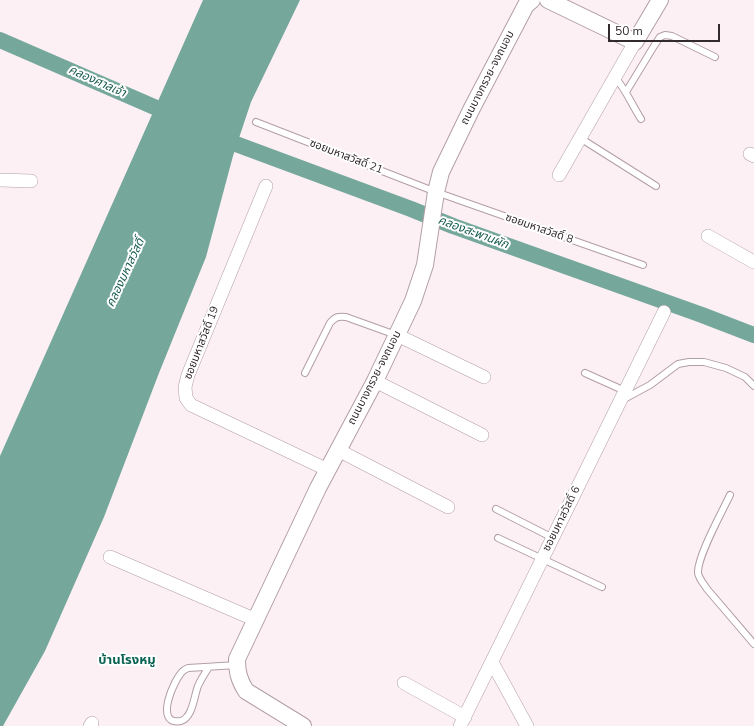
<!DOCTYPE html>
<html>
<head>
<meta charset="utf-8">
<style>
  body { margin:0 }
  #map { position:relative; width:754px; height:726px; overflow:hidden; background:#fdf0f5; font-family:"Nunito Sans",sans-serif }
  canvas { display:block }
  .scale { position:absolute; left:608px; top:24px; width:112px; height:18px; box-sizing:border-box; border:2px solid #322a2d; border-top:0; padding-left:5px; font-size:12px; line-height:14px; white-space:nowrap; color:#322a2d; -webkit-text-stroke:3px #fff; paint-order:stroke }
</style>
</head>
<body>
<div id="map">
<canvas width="754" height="726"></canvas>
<div class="scale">50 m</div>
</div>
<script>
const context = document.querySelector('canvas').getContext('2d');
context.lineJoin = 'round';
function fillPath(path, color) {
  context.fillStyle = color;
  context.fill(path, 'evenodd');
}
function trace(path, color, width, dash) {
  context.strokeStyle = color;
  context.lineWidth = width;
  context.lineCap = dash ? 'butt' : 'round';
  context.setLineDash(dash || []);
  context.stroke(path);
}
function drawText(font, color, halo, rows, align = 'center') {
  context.font = font + ' "Nunito Sans","Noto Sans Thai",sans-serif';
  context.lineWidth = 4;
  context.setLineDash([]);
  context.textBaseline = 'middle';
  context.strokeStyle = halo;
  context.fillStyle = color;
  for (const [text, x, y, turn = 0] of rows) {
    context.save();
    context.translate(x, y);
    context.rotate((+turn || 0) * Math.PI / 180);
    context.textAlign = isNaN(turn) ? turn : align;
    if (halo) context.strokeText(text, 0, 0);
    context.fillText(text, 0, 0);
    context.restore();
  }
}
fillPath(new Path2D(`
  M203,0H300L251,102L233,156L206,257L159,373L104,517L45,651L3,726H0V456Z`), '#75a89b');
trace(new Path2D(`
  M0,40L175,116
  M217,137L411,209L453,226L702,315L754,335`), '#75a89b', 16);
const service = new Path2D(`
  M615,77C626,90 632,105 641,119
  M626,92L654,46L660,37L665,35L672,36L715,57
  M256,122L436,192L643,265
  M580,138L656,186
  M305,373L330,323C335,317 338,316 346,317L396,335
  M585,373L625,391
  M624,399L650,385L678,364L689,362H704L726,368L745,377L754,386
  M730,495C722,512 697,557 698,573C699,579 704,584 707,589L754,644
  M496,509L553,538
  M498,538L602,587
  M209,667C205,673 201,679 198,686C194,696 193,717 181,721C153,726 174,679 183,671C184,670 186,669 188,668L237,665`);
const minor = new Path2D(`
  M750,154L754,156
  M559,175L635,42
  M0,180L31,181
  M266,186L188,375L185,387L186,398L191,405L328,470
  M708,236L754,262
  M397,335L484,377
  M375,381L482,435
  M338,450L448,507
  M110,557L256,620
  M492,662L527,726
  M404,683L465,717
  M90,726L92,723
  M460,726L664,312`);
const tertiary = new Path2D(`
  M548,0L635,42L660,0
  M303,726L246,691C239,680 237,672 237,659L318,488L375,381L413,301L425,265L436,192L441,172L472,108L526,5L532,0`);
trace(service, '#b29ea6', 8);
trace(minor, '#b29ea6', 14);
trace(tertiary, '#b29ea6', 18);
trace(service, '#fff', 6);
trace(minor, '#fff', 13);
trace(tertiary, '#fff', 16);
drawText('11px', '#322a2d', '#fff', [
  ["ถนนบางกรวย-จงถนอม",488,78,-63],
  ["ซอยมหาสวัสดิ์ 21",346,157,21],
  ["ซอยมหาสวัสดิ์ 8",539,229,19],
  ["ซอยมหาสวัสดิ์ 19",202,343,-69],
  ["ถนนบางกรวย-จงถนอม",375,378,-63],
  ["ซอยมหาสวัสดิ์ 6",562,519,-64]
]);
drawText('italic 12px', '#175b4d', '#fff', [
  ["คลองศาลเจ้า",97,82,24],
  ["คลองสะพานผัก",473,233,20],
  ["คลองมหาสวัสดิ์",126,273,-65]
]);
drawText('bold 13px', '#0a6252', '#fff', [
  ["บ้านโรงหมู",127,661]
]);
</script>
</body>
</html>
